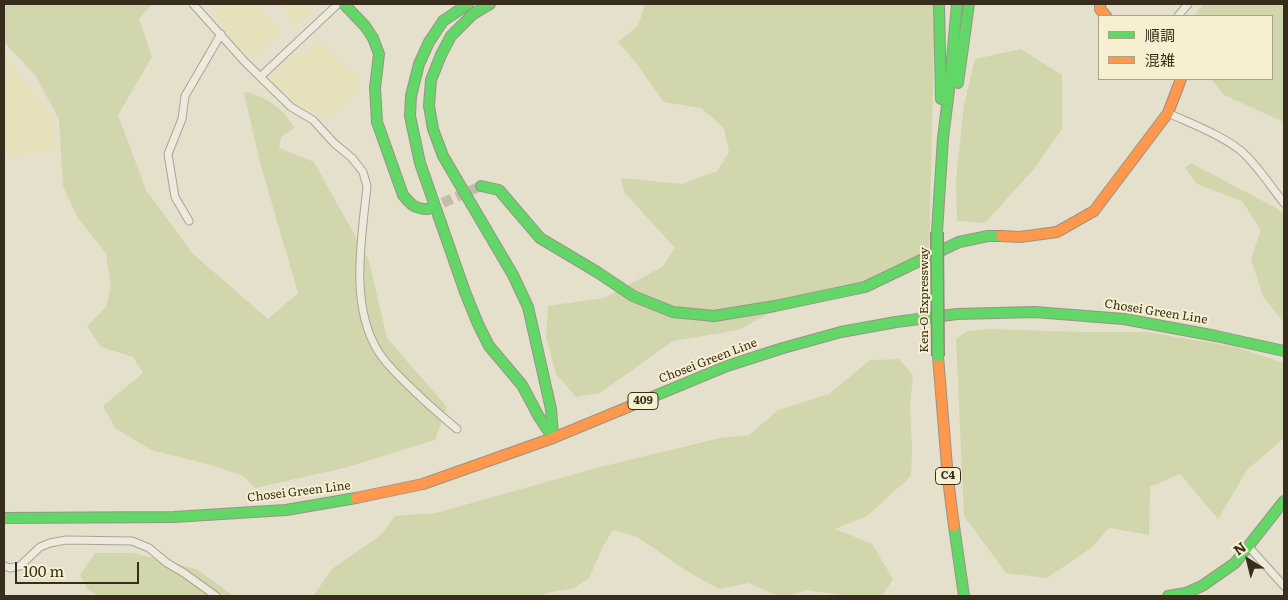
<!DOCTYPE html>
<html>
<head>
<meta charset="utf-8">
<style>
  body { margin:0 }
  #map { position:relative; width:1288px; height:600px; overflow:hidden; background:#e5e0cb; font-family:Literata,"Noto Sans JP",serif }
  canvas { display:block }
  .frame { position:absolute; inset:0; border:5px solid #382d1c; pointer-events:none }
  .legend { position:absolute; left:1098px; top:15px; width:175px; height:65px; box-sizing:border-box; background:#f7f0d0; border:1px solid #aba288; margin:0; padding:6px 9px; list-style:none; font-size:15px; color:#382d1c }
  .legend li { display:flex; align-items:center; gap:10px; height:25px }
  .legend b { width:25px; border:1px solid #aba288 }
  .north { position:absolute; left:1223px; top:535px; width:50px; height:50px; -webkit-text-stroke:4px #f7f0d0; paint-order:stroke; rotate:324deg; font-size:14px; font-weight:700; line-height:20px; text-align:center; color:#382d1c }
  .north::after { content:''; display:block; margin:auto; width:18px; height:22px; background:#382d1c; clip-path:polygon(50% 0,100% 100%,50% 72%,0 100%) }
  .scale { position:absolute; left:15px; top:562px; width:124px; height:22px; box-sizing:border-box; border:2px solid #382d1c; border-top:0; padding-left:6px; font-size:15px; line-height:18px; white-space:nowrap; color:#382d1c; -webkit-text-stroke:4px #f7f0d0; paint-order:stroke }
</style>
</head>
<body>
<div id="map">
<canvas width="1288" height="600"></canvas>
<div class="frame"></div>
<ul class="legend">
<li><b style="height:6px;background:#63d668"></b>順調</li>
<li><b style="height:6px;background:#ff974d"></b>混雑</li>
</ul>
<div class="north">N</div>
<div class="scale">100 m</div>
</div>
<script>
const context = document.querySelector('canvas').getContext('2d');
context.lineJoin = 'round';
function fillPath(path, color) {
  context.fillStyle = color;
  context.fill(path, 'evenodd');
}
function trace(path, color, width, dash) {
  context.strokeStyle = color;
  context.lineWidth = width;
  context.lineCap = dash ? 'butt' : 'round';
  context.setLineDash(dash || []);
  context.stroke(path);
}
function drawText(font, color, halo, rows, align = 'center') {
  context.font = font + ' Literata,serif';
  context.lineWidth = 4;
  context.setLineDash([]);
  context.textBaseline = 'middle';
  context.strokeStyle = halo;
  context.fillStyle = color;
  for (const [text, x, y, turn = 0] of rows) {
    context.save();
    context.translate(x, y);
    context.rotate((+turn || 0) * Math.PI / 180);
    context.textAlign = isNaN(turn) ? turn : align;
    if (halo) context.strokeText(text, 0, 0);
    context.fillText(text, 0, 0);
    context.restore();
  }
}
fillPath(new Path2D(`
  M219,4H258L282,30L256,55H253L247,53L237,44L215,18L211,11Z
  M279,4H317L296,25Z
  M320,40L330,52L350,70L357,73L361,80L357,93L327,119L313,111L300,107L293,101L288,93L271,82L273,74L297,52L305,53Z
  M4,54H6L36,96L53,115L58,152L4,156Z`), '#e6e1ba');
fillPath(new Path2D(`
  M4,4H152L139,19L152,57L118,115L146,190L193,254L268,319L298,293L259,159L244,92C263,94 286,110 294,128L281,137L279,148L314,162L369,261L387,338L447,407L435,440L344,468L255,488L243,476L211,465L151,450L115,428L103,406L143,373L133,357L101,347L87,326L106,307L111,287L106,253L77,217L63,186L59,119L35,75L4,42Z
  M645,4H935L929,253L869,282L802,296L738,330L673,341L600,393L576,397L556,374L546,337L548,306L604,298L662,267L675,248L624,192L621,178L682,184L717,171L729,152L724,128L701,108L664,102L636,63L618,42L638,26Z
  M1203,4H1284V122L1224,95L1211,79H1272V16H1194Z
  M1021,49L1062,75V129L1034,169L985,223L957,221L956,180L964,104L975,59Z
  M1191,163L1278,209L1284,214V323L1263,296L1251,259L1261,230L1242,201L1197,184L1185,168Z
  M989,329L1082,332H1146L1236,347L1284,363V438L1247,470L1218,519L1180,474L1150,487L1149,535L1109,528L1091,548L1047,578L1006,573L964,516L956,339L967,331Z
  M899,359L913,375L910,406L912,449L911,476L867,516L835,529L872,544L893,579L882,596H850L806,590L789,596H777L749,583L719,589L690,573L637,537L613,530L603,546L589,578L575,588L556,591L537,596L314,595L332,569L382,534L395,516L436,513L596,468L720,438L749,435L778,410L829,394L870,360Z
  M95,553H134L196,569L234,596H98L88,590L80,575Z`), '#d1d6ad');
trace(new Path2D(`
  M429,209L481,186`), '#c2bca8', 10, [10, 5]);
const street = new Path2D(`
  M193,4L244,61L291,107L313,120L334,143L352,158L363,172L367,186C362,238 349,304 378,351C385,363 396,373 406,383C422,399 439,414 457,429
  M1178,16L1188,4
  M260,77L338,4
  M1168,113C1192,124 1219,134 1240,150C1256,163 1271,187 1284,203
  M189,221L175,197L168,154L182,119L185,96L221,34
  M1249,547L1284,586
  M4,566L10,568L20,566L40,547L50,543L66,540L132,541L149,548L167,563L184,573L216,596`);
const fast = new Path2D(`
  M344,4L365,26L373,38L379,54L375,88L377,122L403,195C411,205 415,209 428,209
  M468,4L443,21L429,42L419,64L411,96L410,116L420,163L465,292L478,324L489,346L522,385L539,417L553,438
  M490,4L473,14L451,36L441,55L431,80L429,106L433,129L443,156L513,275L528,307L551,409L553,436
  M939,4L941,99
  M958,83L969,4
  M481,186L499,190L540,238L597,272L633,296L673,312L714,316L775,306L865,287L959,242L988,236H1001
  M937,232L943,138L950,82L957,4
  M645,400L727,366L783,348L841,332L896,322L957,314L1035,312L1124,319L1216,336L1284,351
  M4,518L174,517L286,510L356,498
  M954,526L964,596
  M1168,596L1186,593L1202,586L1235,563L1284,501`);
const slow = new Path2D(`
  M1100,4V9L1106,16
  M1001,236L1020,237L1057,232L1094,211L1168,113L1181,79
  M938,356L948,479L954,526
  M356,498L423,484L553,438L645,400`);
trace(street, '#aaa494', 9);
trace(fast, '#999485', 12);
trace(slow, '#999485', 12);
trace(street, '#ede9dd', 7);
trace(fast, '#63d668', 10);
trace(slow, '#ff974d', 10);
const fastBridge = new Path2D(`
  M937,232L938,356`);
trace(fastBridge, '#8f897b', 14, []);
trace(fastBridge, '#63d668', 11);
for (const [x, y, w] of [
  [643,401,30],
  [948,476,25]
]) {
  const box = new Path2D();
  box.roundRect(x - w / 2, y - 8.5, w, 17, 4);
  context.fillStyle = '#f7f0d0';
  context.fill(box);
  trace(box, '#382d1c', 1);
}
drawText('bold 11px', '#382d1c', null, [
  ["409",643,401],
  ["C4",948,476]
]);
drawText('12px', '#382d1c', '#f7f0d0', [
  ["Ken-O Expressway",924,300,-90],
  ["Chosei Green Line",1156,312,9],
  ["Chosei Green Line",708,361,-21],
  ["Chosei Green Line",299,492,-7]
]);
</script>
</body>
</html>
